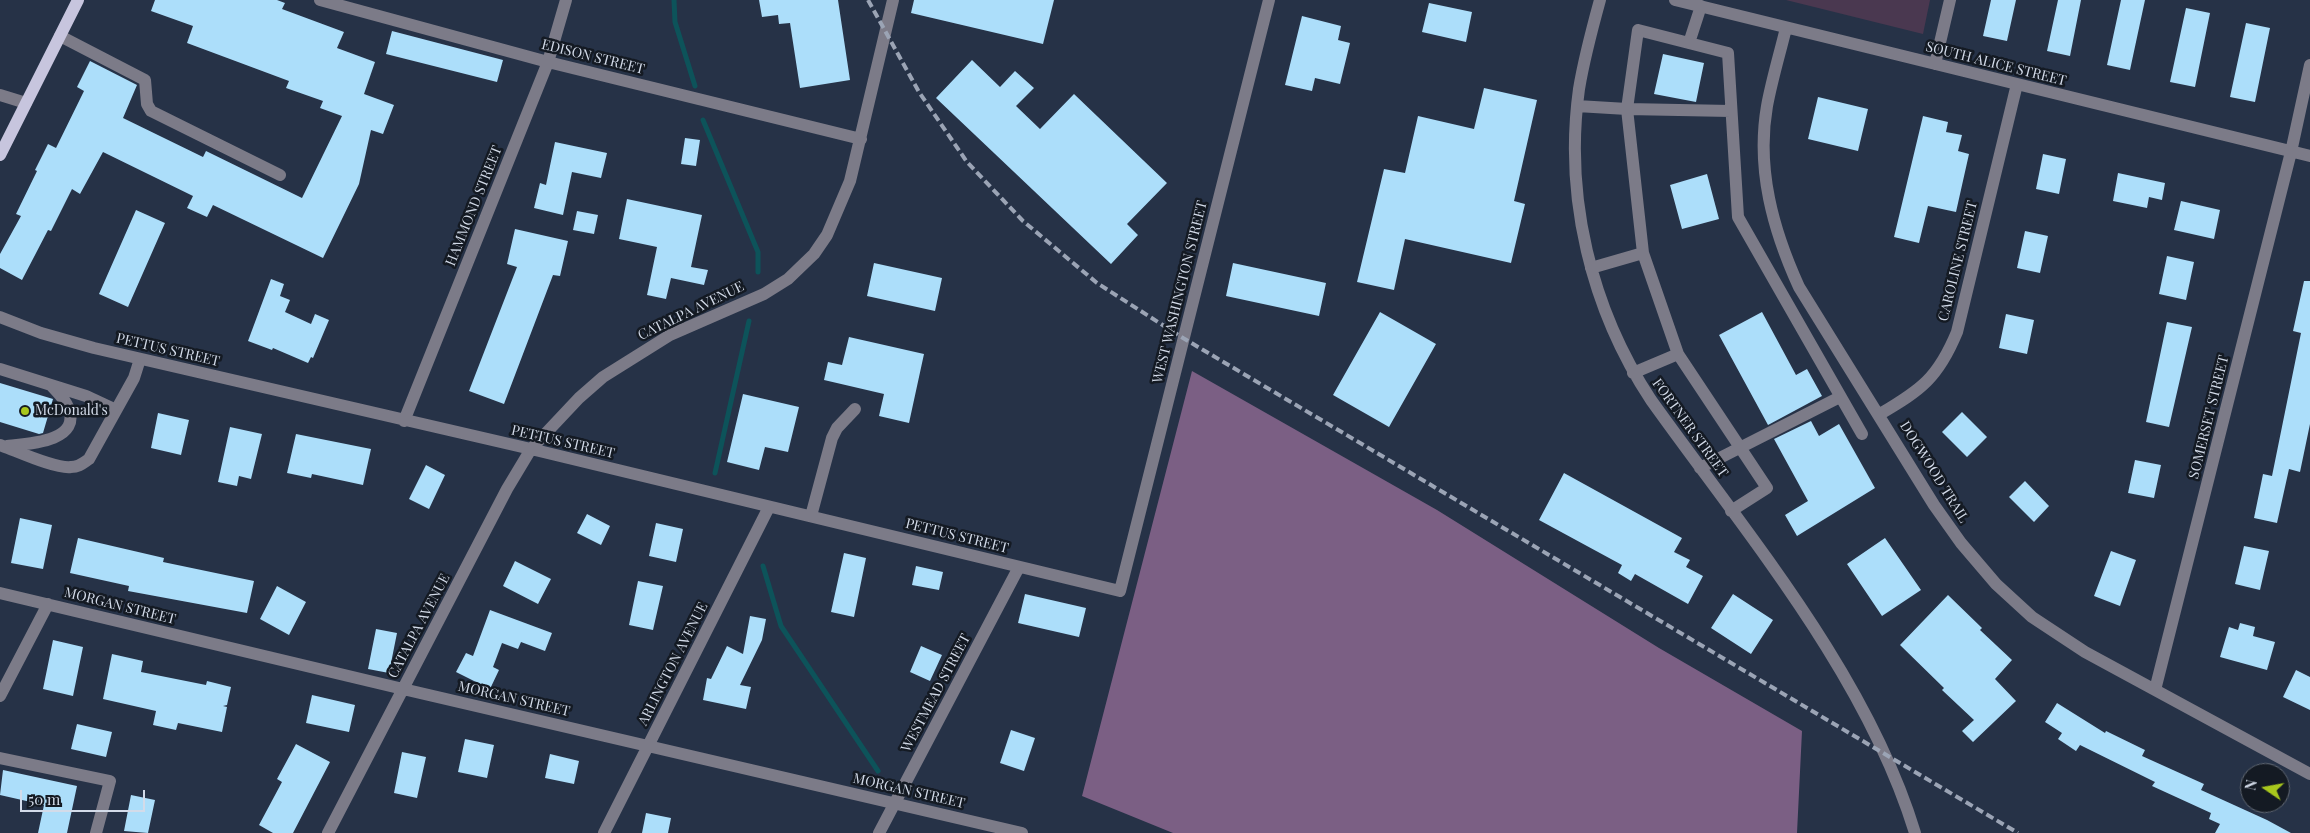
<!DOCTYPE html>
<html>
<head>
<meta charset="utf-8">
<style>
  body { margin:0 }
  #map { position:relative; width:2310px; height:833px; overflow:hidden; background:#263247; font-family:"Playfair Display",serif }
  canvas { display:block }
  .north { position:absolute; left:2240px; top:763px; width:50px; height:50px; box-sizing:border-box; background:#141a23; border:1px solid #606772; border-radius:50%; rotate:282deg; font-size:14px; font-weight:700; line-height:20px; text-align:center; color:#d3dbe9 }
  .north::after { content:''; display:block; margin:auto; width:18px; height:22px; background:#a8c71d; clip-path:polygon(50% 0,100% 100%,50% 72%,0 100%) }
  .scale { position:absolute; left:20px; top:790px; width:125px; height:22px; box-sizing:border-box; border:2px solid #d3dbe9; border-top:0; padding-left:6px; font-size:15px; line-height:18px; white-space:nowrap; color:#d3dbe9; -webkit-text-stroke:4px #141a23; paint-order:stroke }
</style>
</head>
<body>
<div id="map">
<canvas width="2310" height="833"></canvas>
<div class="north">N</div>
<div class="scale">50 m</div>
</div>
<script>
const context = document.querySelector('canvas').getContext('2d');
context.lineJoin = 'round';
function fillPath(path, color) {
  context.fillStyle = color;
  context.fill(path, 'evenodd');
}
function trace(path, color, width, dash) {
  context.strokeStyle = color;
  context.lineWidth = width;
  context.lineCap = dash ? 'butt' : 'round';
  context.setLineDash(dash || []);
  context.stroke(path);
}
function drawText(font, color, halo, rows, align = 'center') {
  context.font = font + ' "Playfair Display",serif';
  context.lineWidth = 5;
  context.setLineDash([]);
  context.textBaseline = 'middle';
  context.strokeStyle = halo;
  context.fillStyle = color;
  for (const [text, x, y, turn = 0] of rows) {
    context.save();
    context.translate(x, y);
    context.rotate((+turn || 0) * Math.PI / 180);
    context.textAlign = isNaN(turn) ? turn : align;
    if (halo) context.strokeText(text, 0, 0);
    context.fillText(text, 0, 0);
    context.restore();
  }
}
fillPath(new Path2D(`
  M1786,0H1930L1923,34Z`), '#4a3850');
fillPath(new Path2D(`
  M1192,371L1437,510L1659,648L1802,731L1797,833H1173L1082,796Z`), '#7b5f84');
trace(new Path2D(`
  M674,0L675,22L695,86
  M703,120L758,252V272
  M715,473L749,321
  M763,566L781,626L878,771`), '#0d535a', 5);
fillPath(new Path2D(`
  M155,0H277L285,3L282,9L344,32L337,48L375,62L364,94L394,105L383,134L371,130L359,184L323,258L213,205L207,217L187,208L193,196L103,152L80,194L72,189L51,231L48,230L22,280L0,268V254L21,216L16,214L37,171L35,170L48,144L56,148L84,91L77,87L90,61L137,85L123,118L203,157L206,151L302,198L342,116L320,108L323,101L286,88L289,81L187,43L193,26L151,11Z
  M759,0H838L850,80L800,88L790,23L779,24L778,15L762,17Z
  M914,0H1054L1043,44L911,13Z
  M1991,0H2016L2007,41L1983,36Z
  M2058,0H2081L2070,56L2047,51Z
  M2121,0H2145L2130,70L2107,65Z
  M1429,3L1472,12L1466,42L1422,32Z
  M2186,8L2210,13L2195,87L2170,82Z
  M1302,16L1341,26L1338,40L1350,43L1340,84L1315,78L1312,91L1285,85Z
  M2246,23L2270,28L2255,102L2230,97Z
  M392,31L503,60L497,82L386,54Z
  M1663,54L1704,63L1696,102L1654,94Z
  M972,60L1000,87L1015,71L1034,88L1016,106L1040,129L1074,94L1167,183L1127,224L1138,235L1111,264L936,98Z
  M1484,88L1537,100L1514,201L1525,204L1511,263L1405,239L1394,290L1357,282L1384,169L1405,173L1418,116L1474,129Z
  M1818,97L1868,109L1858,151L1808,139Z
  M1923,116L1948,122L1946,132L1962,135L1958,151L1969,154L1956,212L1928,206L1919,243L1894,237Z
  M685,138L700,140L696,166L681,164Z
  M555,142L607,153L601,178L572,172L563,215L534,208L540,183L546,185Z
  M2043,154L2066,159L2059,194L2036,189Z
  M2118,173L2165,183L2162,200L2149,197L2147,208L2113,201Z
  M1707,174L1719,219L1682,229L1670,185Z
  M627,199L702,215L691,267L708,270L704,285L671,278L666,299L647,295L657,247L619,239Z
  M2181,201L2220,210L2214,239L2174,230Z
  M136,210L165,223L128,307L99,294Z
  M577,211L598,215L594,234L573,230Z
  M515,229L568,241L560,276L553,275L504,404L469,391L517,267L507,264Z
  M2025,231L2048,236L2040,273L2017,268Z
  M2167,256L2194,262L2186,300L2159,294Z
  M874,263L942,278L935,311L867,296Z
  M1233,263L1326,283L1319,316L1226,296Z
  M271,279L284,284L280,296L290,300L285,312L311,324L315,314L329,320L313,358L311,357L308,363L273,348L272,350L248,341Z
  M2304,281H2310V424L2300,472L2289,469L2277,523L2254,518L2263,474L2272,476L2301,333L2293,331Z
  M1380,312L1436,344L1389,427L1333,395Z
  M1762,312L1796,375L1807,369L1822,396L1768,425L1719,335Z
  M2006,314L2034,320L2027,354L1999,348Z
  M2167,322L2192,327L2169,427L2146,422Z
  M849,337L924,354L909,423L879,416L884,394L824,380L828,362L842,365Z
  M0,383L53,399L43,433L39,434L0,422Z
  M743,394L799,407L788,452L765,447L759,470L727,462Z
  M1962,412L1987,437L1967,457L1942,432Z
  M158,413L189,420L181,455L151,448Z
  M1811,421L1819,436L1839,424L1875,488L1797,536L1785,515L1808,501L1774,439Z
  M230,427L262,434L251,479L239,476L237,486L218,482Z
  M296,434L371,449L363,485L312,474L311,478L287,473Z
  M2135,460L2161,465L2154,498L2128,493Z
  M426,465L445,475L429,509L409,499Z
  M1564,473L1682,538L1674,552L1690,560L1686,567L1703,576L1688,604L1635,574L1631,581L1618,573L1622,565L1539,520Z
  M2025,481L2049,506L2034,522L2009,497Z
  M587,514L610,526L601,545L577,533Z
  M20,518L52,525L43,569L11,563Z
  M656,523L683,529L676,562L649,556Z
  M78,538L164,558L163,562L254,581L247,613L128,591L129,586L70,573Z
  M1885,538L1921,590L1882,616L1847,564Z
  M2244,546L2269,551L2260,590L2235,584Z
  M2111,551L2136,560L2120,606L2094,596Z
  M844,553L866,558L854,617L831,612Z
  M515,561L551,579L538,604L503,586Z
  M916,566L943,572L939,590L912,585Z
  M638,581L663,586L653,630L629,625Z
  M277,586L306,602L289,635L260,619Z
  M1025,594L1086,608L1079,637L1018,623Z
  M1733,594L1773,620L1751,654L1711,628Z
  M1948,595L1982,628L1980,630L2012,660L1995,679L2016,701L1973,742L1962,731L1974,720L1942,690L1944,688L1900,645Z
  M490,610L552,633L545,651L521,642L518,649L502,643L493,667L499,670L490,689L456,672L466,653L473,656Z
  M750,616L766,619L762,640L740,685L751,687L746,709L703,700L707,678L711,679L727,646L743,654Z
  M2240,623L2255,627L2253,636L2275,642L2267,670L2220,657L2229,627L2238,630Z
  M376,629L397,633L389,673L368,669Z
  M53,640L83,647L73,696L43,689Z
  M921,646L942,655L930,681L910,672Z
  M112,654L143,661L141,672L206,685L207,681L231,687L227,705L223,706L227,707L222,732L178,723L176,730L153,725L156,711L103,699Z
  M2296,670L2310,677V710L2283,697Z
  M312,695L355,705L349,732L306,723Z
  M2057,703L2105,733L2106,731L2145,750L2142,756L2204,784L2201,790L2267,820L2291,833H2215L2220,824L2209,819L2211,813L2152,786L2155,782L2080,745L2076,751L2058,739L2062,733L2045,722Z
  M77,724L112,732L106,757L71,749Z
  M1011,730L1035,738L1024,771L1000,763Z
  M465,739L494,745L487,778L458,772Z
  M296,744L330,762L293,833H273L259,825L282,782L277,779Z
  M402,752L426,757L417,798L394,793Z
  M550,754L579,761L574,784L545,778Z
  M3,770L77,786L67,833H38L44,805L0,795Z
  M131,795L155,800L148,833L124,831Z
  M646,813L671,818L668,833H642Z`), '#acdefa');
trace(new Path2D(`
  M320,0L548,62L861,139
  M1600,0C1592,29 1584,59 1579,89C1564,197 1591,309 1651,400C1746,533 1867,675 1915,833
  M1675,0L2310,156
  M1786,28C1780,53 1772,79 1767,106C1756,169 1773,230 1799,287L1934,505L1961,543L1996,584L2032,617L2085,652L2310,774
  M60,36L145,80L147,104L151,111L280,175
  M1689,43L1701,6
  M1935,64L1950,0
  M0,95L26,103
  M1577,106L1627,109L1731,111
  M1591,268L1643,253
  M0,317L41,333L94,348L531,449L1120,591L1269,0
  M0,369L86,396L116,410
  M1633,373L1678,354
  M1880,414C1921,390 1938,378 1957,332L2017,84
  M404,421L548,62L566,0
  M0,445C17,451 55,469 71,467C79,467 83,463 89,459L134,378L140,359
  M7,446C27,444 83,442 68,407C65,399 57,392 51,385
  M1700,468L1840,397
  M1731,511L1767,488L1678,354L1643,253L1627,109L1638,30L1728,53L1738,217L1862,434
  M811,516L832,438L837,428L855,409
  M0,593L403,689L1022,833
  M2155,690L2291,152L2310,65
  M0,696L48,604
  M0,758L110,781L96,833
  M328,833L507,489L531,449L579,398L603,377L670,335L764,294L788,279L814,254L827,235L850,181L893,0
  M604,833L769,507
  M879,833L1019,567`), '#7c7b88', 12);
trace(new Path2D(`
  M0,155L78,0`), '#c7c5de', 12);
trace(new Path2D(`
  M868,0L919,92L967,162L1023,221L1097,283L1183,338L2018,833`), '#9ba4b5', 4, [8, 4]);
for (const [x, y, r, color] of [
  [25,411,5,"#a8c71d"]
]) {
  const dot = new Path2D();
  dot.arc(x, y, r, 0, 2 * Math.PI);
  context.fillStyle = color;
  context.fill(dot);
  trace(dot, '#141a23', 2);
}
drawText('14px', '#d3dbe9', '#141a23', [
  ["EDISON STREET",593,57,14],
  ["SOUTH ALICE STREET",1996,64,14],
  ["HAMMOND STREET",474,206,-68],
  ["CAROLINE STREET",1958,261,-76],
  ["WEST WASHINGTON STREET",1180,292,-76],
  ["CATALPA AVENUE",691,311,-26],
  ["PETTUS STREET",168,350,13],
  ["SOMERSET STREET",2209,417,-76],
  ["FORTNER STREET",1690,428,54],
  ["PETTUS STREET",563,442,13],
  ["DOGWOOD TRAIL",1934,472,58],
  ["PETTUS STREET",957,536,14],
  ["MORGAN STREET",120,606,14],
  ["CATALPA AVENUE",419,626,-62],
  ["ARLINGTON AVENUE",673,664,-63],
  ["WESTMEAD STREET",936,693,-62],
  ["MORGAN STREET",514,699,13],
  ["MORGAN STREET",909,791,13]
]);
drawText('14px', '#d3dbe9', '#141a23', [
  ["McDonald's",35,411]
], 'left');
</script>
</body>
</html>
